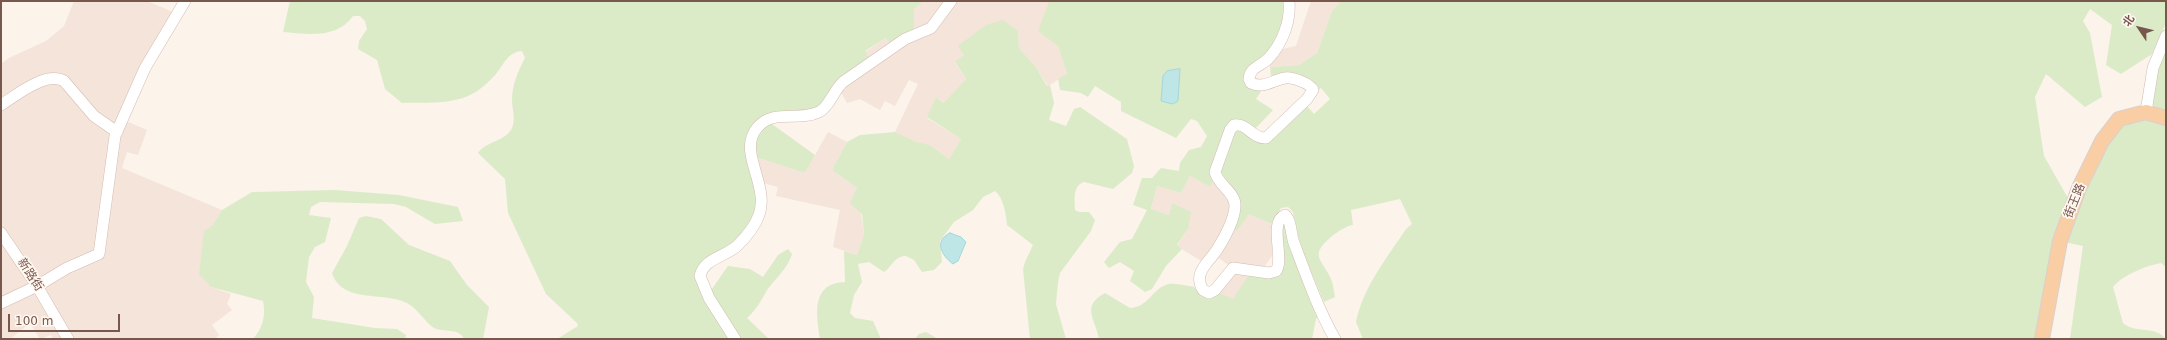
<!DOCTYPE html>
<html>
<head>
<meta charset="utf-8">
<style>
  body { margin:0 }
  #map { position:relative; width:2167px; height:340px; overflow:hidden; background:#fcf3eb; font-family:"DejaVu Sans","Noto Sans SC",sans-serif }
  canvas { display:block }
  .frame { position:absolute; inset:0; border:2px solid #78574d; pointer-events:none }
  .north { position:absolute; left:2119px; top:8px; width:40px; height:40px; -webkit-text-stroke:3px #fff8f1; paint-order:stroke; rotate:305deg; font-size:11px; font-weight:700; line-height:16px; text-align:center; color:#78574d }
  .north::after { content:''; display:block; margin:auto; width:14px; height:18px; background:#78574d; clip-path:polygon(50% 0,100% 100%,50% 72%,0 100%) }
  .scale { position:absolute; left:8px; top:314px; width:112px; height:18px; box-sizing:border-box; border:2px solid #78574d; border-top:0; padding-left:5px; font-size:12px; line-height:14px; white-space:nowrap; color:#78574d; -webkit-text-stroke:3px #fff8f1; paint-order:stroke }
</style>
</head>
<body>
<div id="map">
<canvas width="2167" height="340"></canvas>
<div class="frame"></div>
<div class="north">北</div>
<div class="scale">100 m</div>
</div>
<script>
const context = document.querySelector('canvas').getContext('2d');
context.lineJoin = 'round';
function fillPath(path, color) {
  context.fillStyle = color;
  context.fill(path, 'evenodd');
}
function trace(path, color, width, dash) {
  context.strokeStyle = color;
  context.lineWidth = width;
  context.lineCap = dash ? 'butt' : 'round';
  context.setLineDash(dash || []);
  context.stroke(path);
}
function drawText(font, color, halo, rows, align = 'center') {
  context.font = font + ' "DejaVu Sans","Noto Sans SC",sans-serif';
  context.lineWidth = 3.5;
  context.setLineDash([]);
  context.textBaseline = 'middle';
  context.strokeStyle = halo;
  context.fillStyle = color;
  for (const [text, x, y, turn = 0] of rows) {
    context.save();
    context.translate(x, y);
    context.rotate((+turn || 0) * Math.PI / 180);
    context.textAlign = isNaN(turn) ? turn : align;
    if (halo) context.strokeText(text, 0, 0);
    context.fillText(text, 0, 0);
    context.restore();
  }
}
fillPath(new Path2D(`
  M74,1H147L173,12L115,127L95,114L62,74L54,73L1,103V64L9,58L46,41L64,26Z
  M921,1H1049L1039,30L1058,46L1067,74L1048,86L1036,67L1019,48L1018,31L965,55L955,63L966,79L943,103L936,97L927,118L961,139L949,159L930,145L916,143L895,132L918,84L909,80L895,106L885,101L880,110L860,99L847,103L837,85L870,60L865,52L886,38Z
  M1311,1H1341L1332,11L1317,53L1299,65L1270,67V61L1278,50L1296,46Z
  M53,81L66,89L120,134L126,121L147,130L138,155L127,152L122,168L222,210L212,226L211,287L231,294L227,304L232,310L212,325L219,335L215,339H53L51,335L40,339L30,323L10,339H1V111L31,90Z
  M828,132L847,142L832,170L857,188L864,234L857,255L833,247L840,210L776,196L778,187L763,183L755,166L758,158L805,173Z
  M1190,176L1210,187L1213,182L1238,197L1232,227L1237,231L1249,213L1272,224V256L1258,275L1249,274L1233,300L1213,289L1228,265L1219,258L1211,267L1177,246L1188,229L1172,203L1169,215L1151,209L1157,186L1181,193Z`), '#f4e4d9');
fillPath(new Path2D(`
  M290,1H921L922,2L914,9V31L891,44L886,38L865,51L871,61L845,77L830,106L778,119L772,124L815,155L805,173L758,158L755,166L759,203L747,231L699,270L730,339H557L578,326L577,323L546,294L508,213L505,179L478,153C486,141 505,142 512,128C516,119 512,109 512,100C512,85 518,71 525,58L522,51C508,52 504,64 496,74C489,82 479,91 470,95C450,105 423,102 402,103L385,89L377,60L358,49L359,41L367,29L365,21L360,16H353C337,39 307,34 283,32Z
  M1049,1H1285L1286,10L1273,49L1247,70L1262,90L1256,99L1273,110L1254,130L1241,120H1236L1211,174L1213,182L1210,187L1190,176L1181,193L1157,186L1151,209L1169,215L1172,203L1191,212L1188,229L1177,245L1182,249L1166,266L1152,289L1145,292L1130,281L1134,271L1120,262L1109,268L1104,262L1120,242L1132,239L1147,210L1133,205L1142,178H1152L1161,168L1179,171L1180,163L1189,150L1201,147L1207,136L1197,121L1191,119L1176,138L1121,111V102L1095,86L1088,97L1081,93L1060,90L1058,79L1067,74L1058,46L1038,31Z
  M1341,1H2166V23L2152,54L2121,74L2106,65L2112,25L2090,9L2083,21L2090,33L2102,97L2085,107L2046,74L2035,97L2044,156L2069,200C2054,246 2041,291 2035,339H1363L1356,322C1363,287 1387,258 1406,229L1412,224L1400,199L1351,210L1353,225C1346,226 1337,232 1331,237C1308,256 1323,260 1331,279C1333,284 1334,291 1335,297L1324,302L1301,248L1293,212L1288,207L1281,208L1272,224L1249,214L1237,231L1232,227L1238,197L1221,175L1220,169L1231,135L1238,128L1254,140L1306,105L1314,114L1330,99L1321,88L1317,92L1292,77L1271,76L1270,67L1299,65L1317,53L1332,11Z
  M1003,20L1018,31L1019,48L1036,67L1047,86L1050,85L1054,103L1049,120L1066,126L1074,109L1080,107L1127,139L1134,166L1132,173L1113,189L1084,182C1072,186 1075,200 1075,210L1079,212H1089L1095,220L1091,231L1060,273L1058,282L1056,304L1066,339H1030L1023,269L1025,262L1033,245L1007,225C1006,215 1004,198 995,191L983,197L973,210L954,222L940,241L942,262L934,270L922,272L914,260L906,256C894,256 892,267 884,272L869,262L858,264L862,282L854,295L850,313L855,318L873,321L881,339H820C816,314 811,283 845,282L844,251L857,255L864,234L862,214L850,203L857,188L832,170L847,142L860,135L895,132L916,142L930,145L949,159L961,139L927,117L936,97L943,103L966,79L955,62L964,55L958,46L986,25Z
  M2166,43V111L2152,105L2154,77Z
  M2135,117L2166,122V267L2161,263C2145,266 2123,275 2113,287L2123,323C2135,334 2155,325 2166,339H2070L2083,246L2064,242L2091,174L2119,126Z
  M335,190L399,195L458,207L463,221L435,224L406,207L394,204L320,202L311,207L309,215L331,218L325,242L315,247L309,257L306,282L314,297L312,318L375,328L397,329L406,335L405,339H253C263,328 266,315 263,301L211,287L199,274L204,231L212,226L222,210L252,192Z
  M366,216L381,219L409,245L450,261L467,285L489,307L483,339H464C459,327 444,333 434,328C424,321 418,309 407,303C383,291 342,304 332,273L347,246L359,218Z
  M1285,220L1319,316L1316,319L1312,339H1099C1096,320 1080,306 1105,293L1130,308C1148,308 1153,287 1169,284C1177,283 1186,286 1194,287L1198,293L1206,297L1218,292L1233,299L1249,274L1278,272L1282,223Z
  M788,249L792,254C788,268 776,278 767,290C761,301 756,310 747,318L769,339H737L709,293L728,266L750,269L763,277L778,255Z
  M926,332L938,339H915L919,334Z`), '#dbebc8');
const water = new Path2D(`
  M1180,69L1178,101L1173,104L1161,101L1163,76L1167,71Z
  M950,233L961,237L966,242L958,261L953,264C942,256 933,241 950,233Z`);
fillPath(water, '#bee6e7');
trace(water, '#a5d7d8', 1);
const minor = new Path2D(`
  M1289,1C1291,22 1282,44 1268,59C1261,66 1250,67 1249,79L1251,83C1264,89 1273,80 1285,78C1292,77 1310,83 1313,90L1307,99L1266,138C1252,139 1248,123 1234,125L1230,130L1215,172C1218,185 1235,192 1235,205C1235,218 1225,237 1218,248C1210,262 1192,272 1203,290L1209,293L1215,290L1233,268L1269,273L1276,271C1285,259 1268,222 1285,215C1291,219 1291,235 1294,243C1306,275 1318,309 1335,339
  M1,105C16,95 46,71 64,81L94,116L117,132
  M2146,112L2153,68L2166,36
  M1,233L37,286L68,339
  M1,303L37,286L67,268L99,254L115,136L145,68L185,1
  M735,339L709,298L700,276C704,258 726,257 738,245C746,237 755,226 759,215C770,185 737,152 757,128C773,108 798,122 819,112C829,107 834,90 843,82L905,39L931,28L951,1`);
const major = new Path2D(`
  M2042,339L2060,241L2079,188L2102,141L2119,119L2146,112L2166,118`);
trace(minor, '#d2bcb2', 12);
trace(major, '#d9d0cd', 16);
trace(minor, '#fff', 11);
trace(major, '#f9cea5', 14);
drawText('12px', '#78574d', '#fff8f1', [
  ["街王路",2075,201,-68],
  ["新路街",30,275,57]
]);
</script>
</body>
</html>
